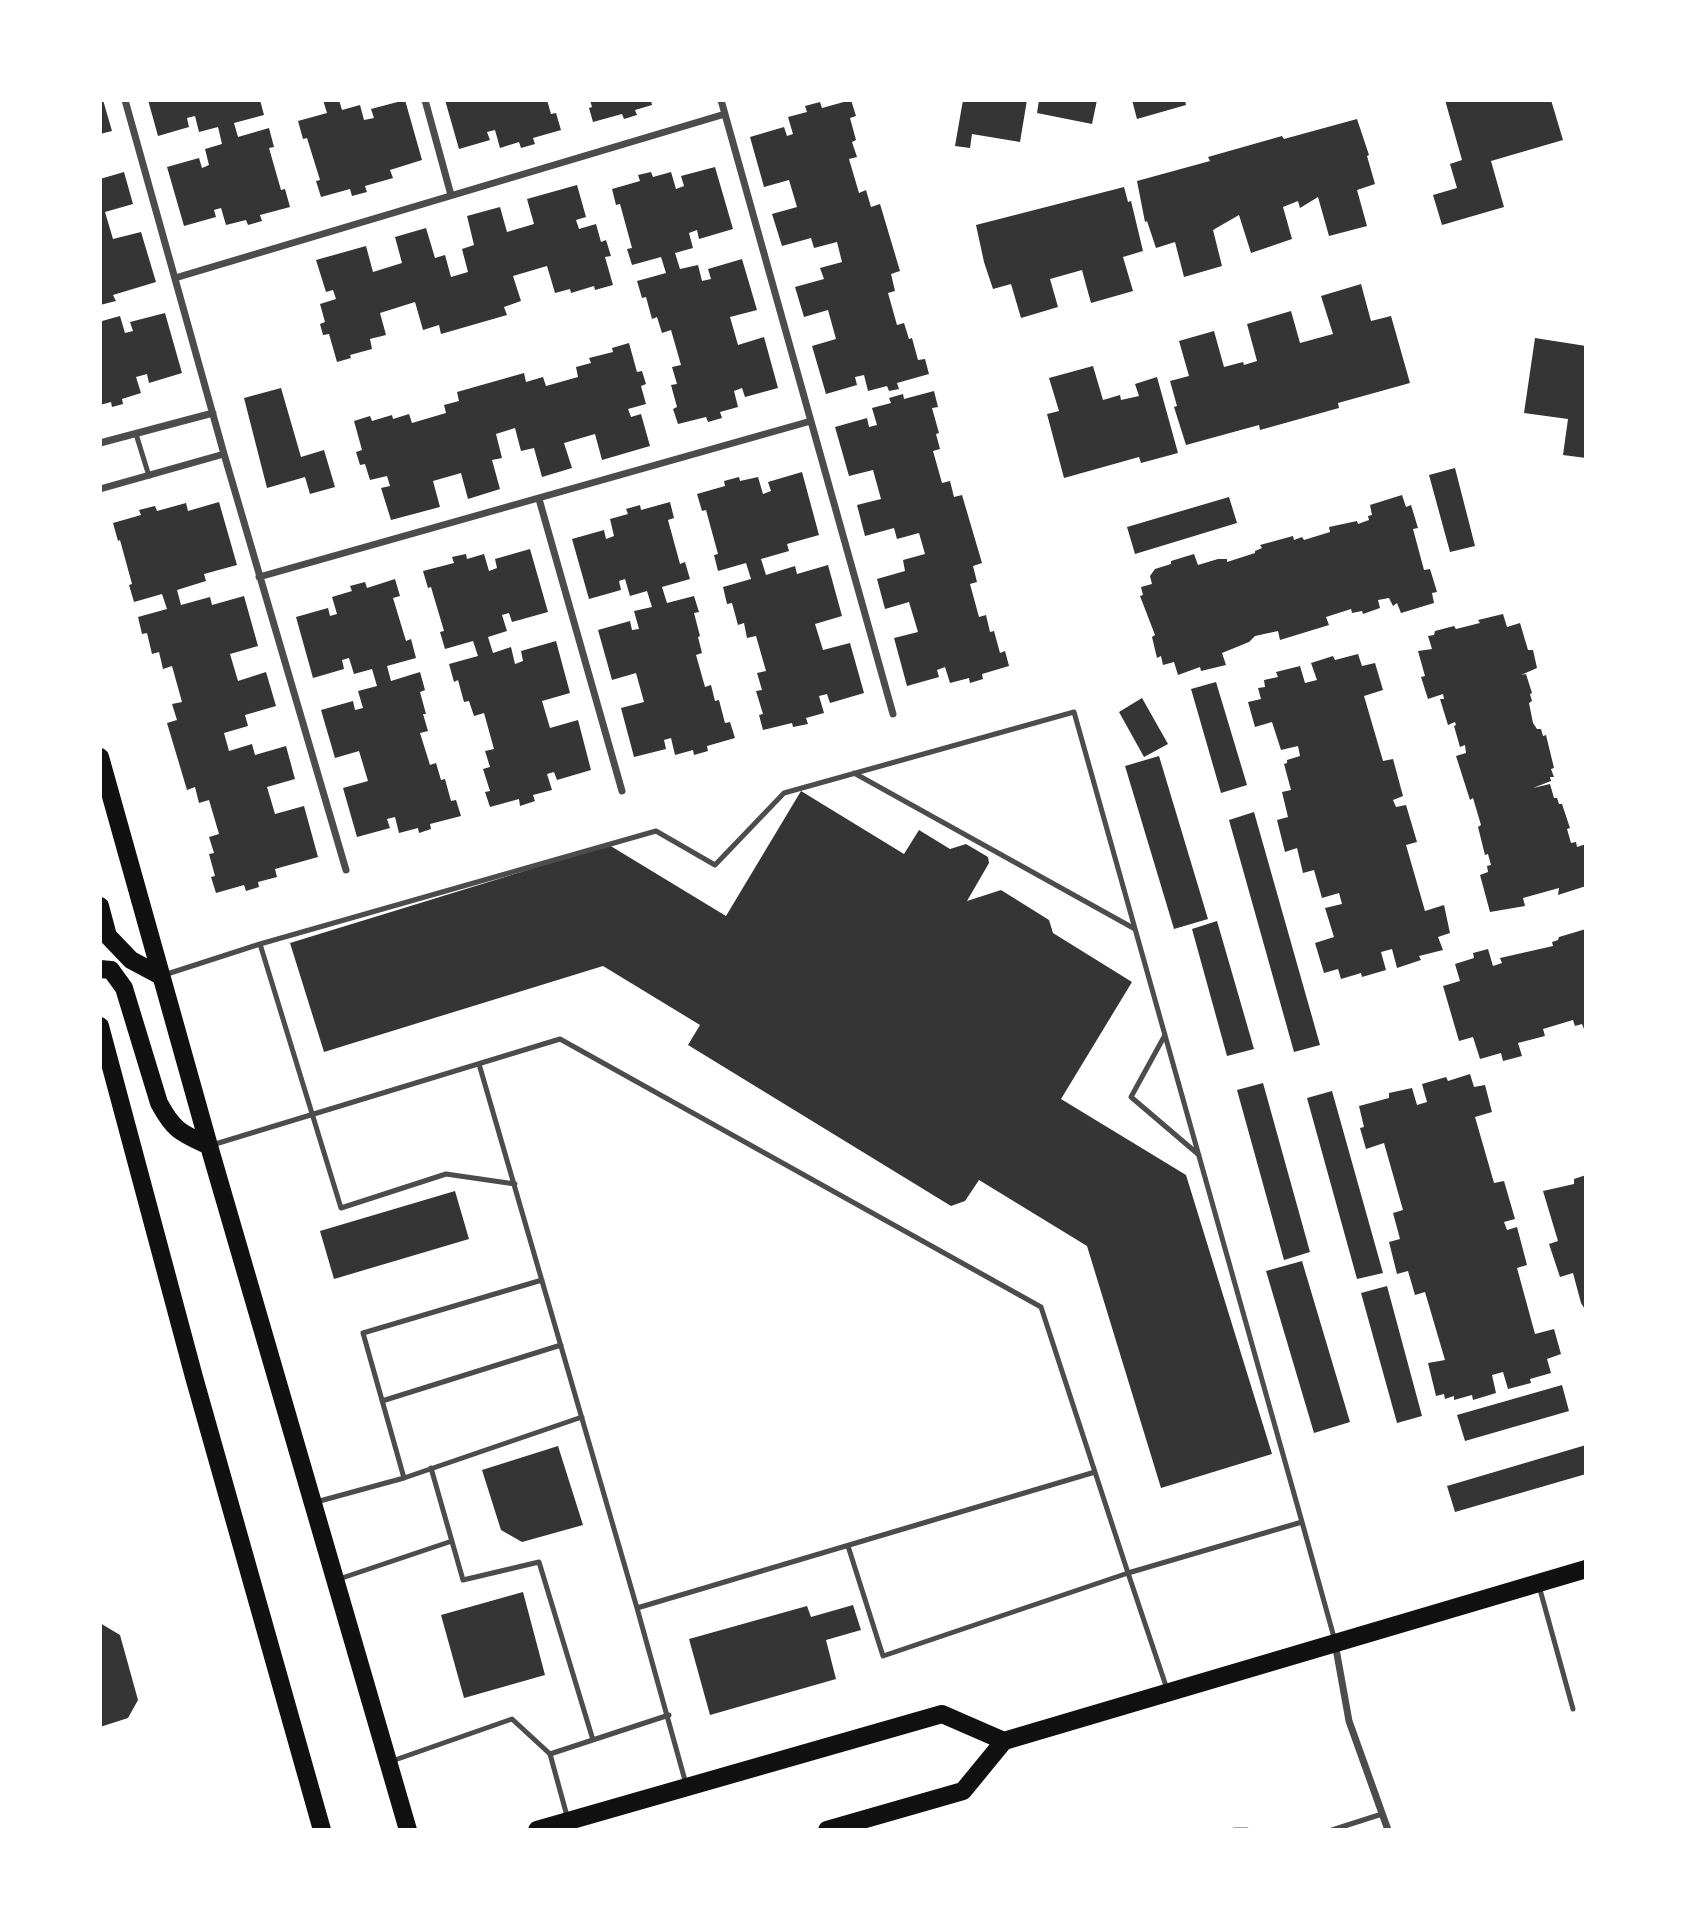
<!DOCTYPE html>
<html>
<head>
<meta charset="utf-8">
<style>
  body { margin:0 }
  #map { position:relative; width:1686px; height:1930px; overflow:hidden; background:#fff; font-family:Commissioner,sans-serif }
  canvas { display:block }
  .frame { position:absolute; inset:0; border:102px solid #fff; pointer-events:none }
</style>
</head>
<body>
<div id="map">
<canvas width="1686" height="1930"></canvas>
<div class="frame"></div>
</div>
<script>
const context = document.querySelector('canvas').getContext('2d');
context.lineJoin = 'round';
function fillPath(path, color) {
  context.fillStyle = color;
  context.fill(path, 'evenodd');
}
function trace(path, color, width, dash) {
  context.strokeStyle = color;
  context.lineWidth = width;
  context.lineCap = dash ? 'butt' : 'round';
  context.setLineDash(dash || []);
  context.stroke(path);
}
fillPath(new Path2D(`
  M103,100L112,131L100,134V101Z
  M148,100H260L264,115L234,123L238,137L269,128L274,147L269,148L281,190L285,189L290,207L260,215L262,221L248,225L246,220L226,225L221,208L214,210L216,217L184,226L167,167L199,158L202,168L209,165L205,149L222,144L218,127L199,132L195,116L187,118L189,127L158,136Z
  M323,100H339L342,110L360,105L364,120L374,118L371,109L405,100L422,160L390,170L393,178L365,186L367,192L352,196L350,189L321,197L316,181L320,180L307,138L303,139L298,121L327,113Z
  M445,100H547L551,114L556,113L561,130L533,138L535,144L521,148L519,142L500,148L495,130L487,132L490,140L459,149Z
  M590,100H651L652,105L635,110L637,115L624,119L622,114L593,122L589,108L592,107Z
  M851,100L856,116L850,118L856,140L852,142L857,157L849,159L859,193L866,190L871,207L880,204L900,271L891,274L895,291L888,293L897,325L904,323L909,339L912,338L918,360L925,359L929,374L897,383L899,389L889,391L887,386L868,391L864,375L855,377L857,385L826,394L812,346L836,339L828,310L804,317L795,287L824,279L820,268L842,262L837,242L814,248L811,238L782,246L772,214L797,207L789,180L764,187L750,137L784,127L787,136L793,134L788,117L807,112L805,106L820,102L822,108Z
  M963,100H1027L1020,142L972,134L970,148L955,146Z
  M1039,100H1097L1092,124L1037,113Z
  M1132,100H1185L1186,105L1137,119Z
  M1445,100H1551L1563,140L1491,161L1504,207L1442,225L1433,195L1457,188L1450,164L1462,160Z
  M1357,119L1369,155L1367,156L1375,184L1357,190L1367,226L1329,236L1318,197L1300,208L1298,201L1283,207L1292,239L1251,253L1239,215L1213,230L1222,266L1184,277L1175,242L1156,248L1147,221L1145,222L1137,181L1210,161L1208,157L1282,136L1284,139Z
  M715,167L733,229L699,239L697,230L689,233L693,248L675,253L680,269L698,265L702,281L711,279L708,269L742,259L757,310L730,317L738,345L764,337L778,388L745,397L742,388L734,391L738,407L720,412L722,418L708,422L706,417L678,424L673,409L677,407L671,385L677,384L672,367L681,365L671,330L662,333L657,317L652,319L646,297L642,298L637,281L666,273L661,257L632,265L627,249L632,248L620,204L616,205L612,189L640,181L638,175L651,172L653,177L671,172L676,189L684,186L681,176Z
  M124,172L133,204L105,212L113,239L141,232L156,282L113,295L116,301L100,305V179Z
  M577,185L586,217L576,220L579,229L596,224L601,242L606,240L611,256L605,257L613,285L595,290L594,286L571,293L570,289L555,293L547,266L513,276L521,301L504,307L507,315L441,334L439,325L423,330L415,302L380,313L386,335L370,339L372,349L350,355L351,358L337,362L329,334L323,335L320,324L325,322L320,304L336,299L333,290L326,292L316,260L366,246L373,272L402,263L395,237L426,228L435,258L445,255L451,277L468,272L462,249L474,245L467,216L500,207L507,232L534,224L527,199Z
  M1124,187L1128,202L1131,201L1143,251L1123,257L1133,291L1091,303L1082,270L1050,279L1058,307L1021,318L1011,284L993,289L984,262L976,225Z
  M1361,284L1371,321L1391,316L1410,383L1338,403L1339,408L1260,430L1259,425L1186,445L1174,407L1177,406L1170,381L1189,376L1179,341L1214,331L1224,367L1243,362L1244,365L1257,361L1247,324L1291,311L1300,343L1333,334L1321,296Z
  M165,313L182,373L149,383L147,374L136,377L141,393L122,399L123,404L112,407L111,402L100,405V315L102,321L120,316L125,333L133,331L130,322Z
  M1535,338L1586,346V458L1563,455L1568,419L1524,413Z
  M629,343L637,372L642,371L646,384L641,386L646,404L628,409L631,417L641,414L650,446L602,460L595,434L564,443L572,468L542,477L534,448L521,451L515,428L496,434L502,458L492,460L500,489L468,499L461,473L433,481L440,507L391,520L381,488L390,486L387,476L370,480L365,464L360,465L356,452L362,450L354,421L370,416L372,421L392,415L393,419L409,414L412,423L446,413L444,405L459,401L457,392L524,373L526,382L543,377L546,386L578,377L576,367L591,363L589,358L613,352L612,348Z
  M1093,366L1103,400L1120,395L1121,400L1139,396L1135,384L1157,377L1178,453L1141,463L1139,457L1064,478L1047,414L1059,411L1049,378Z
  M281,388L301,457L324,450L335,487L310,494L305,477L267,488L244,398Z
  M934,391L938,407L932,408L939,433L936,434L940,449L933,451L942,483L950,481L954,497L962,495L982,563L973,566L977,582L970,584L979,617L986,615L990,632L994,631L1000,653L1005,651L1009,666L982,674L983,679L970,683L969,678L950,683L945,667L937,670L939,677L907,686L894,638L918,632L909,602L885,609L877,579L905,571L903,560L925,554L919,533L897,539L894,528L865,536L857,505L881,499L873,470L849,476L835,427L867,418L869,427L877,425L872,408L891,403L889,398L903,394L904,399Z
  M1455,468L1475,546L1450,552L1429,475Z
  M802,472L819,535L787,544L789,551L761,559L766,575L795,566L797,574L828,565L842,616L815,624L823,650L850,643L864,693L830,703L827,694L819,696L824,713L806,718L808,724L793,727L792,723L763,730L759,715L763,714L756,691L762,690L757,673L766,671L756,636L747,638L744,623L738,625L732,603L727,604L723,587L751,579L746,563L718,571L714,555L718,554L706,510L702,511L697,494L725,486L724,481L739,477L740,481L758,477L763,494L771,491L768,482Z
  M1402,495L1406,507L1411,505L1418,528L1413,529L1424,570L1430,569L1437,592L1432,593L1434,603L1401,613L1397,603L1393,606L1389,598L1378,600L1380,608L1363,614L1362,611L1352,613L1351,609L1326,617L1329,625L1280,640L1278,631L1255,636L1249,642L1222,653L1226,665L1201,671L1200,667L1178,675L1174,662L1163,665L1161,656L1157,658L1152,637L1155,635L1140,596L1143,595L1141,587L1152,584L1150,576L1155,569L1171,564V561L1194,554L1198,565L1218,559H1227V562L1255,553V551L1262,548L1260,545L1293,536L1294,540L1302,537L1304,540L1330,532L1329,527L1357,521L1358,524L1369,520L1368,516L1372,515L1370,505Z
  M1229,497L1237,523L1135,554L1127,527Z
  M219,502L237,565L204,574L206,581L177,590L181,605L210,597L212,605L244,596L258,646L230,654L238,681L266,672L276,706L245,715L248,726L224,733L229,751L252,744L255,755L286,746L295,779L267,787L275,814L304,806L318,857L275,869L277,877L258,882L259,887L246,891L244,885L216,893L211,877L215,876L209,854L214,853L209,837L219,834L209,800L199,803L195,787L187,790L167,723L177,720L172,704L182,702L172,666L163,669L159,652L152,654L147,633L142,634L138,617L167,609L162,594L134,602L129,585L132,584L120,540L118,541L113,523L141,515L139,510L155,506L157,511L186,503L188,511Z
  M670,502L674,518L668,520L680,564L685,562L690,579L662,587L667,603L694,596L699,612L694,613L700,636L698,637L702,653L696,655L705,687L711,685L715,701L719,700L725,723L730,722L735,738L707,746L708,751L694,755L693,750L675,755L671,738L664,740L666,749L634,757L621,708L644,702L636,673L612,680L598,630L630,621L632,630L639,629L634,611L652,607L647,591L630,596L625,579L619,581L621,590L589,599L572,539L604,530L606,539L614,536L610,519L628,514L626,509L640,505L641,510Z
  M530,549L548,612L512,622L509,613L502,615L507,631L488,637L493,653L511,647L515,664L523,661L521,651L556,641L570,693L542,701L550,728L578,720L591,770L557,780L554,772L547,774L552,790L533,795L535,801L520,806L519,799L490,807L485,792L490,791L483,769L490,767L485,751L494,749L484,713L474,716L469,701L464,702L458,680L454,682L449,664L478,656L473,641L445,649L440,632L444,631L431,587L428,588L423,571L454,563L452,557L466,554L467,559L484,554L489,571L497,568L495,559Z
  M395,579L400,596L393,598L406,641L411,639L416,658L387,666L391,681L420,672L425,690L420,692L426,714H423L428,731L420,733L430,765L436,763L441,780L445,779L451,801L456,800L461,816L430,824L431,829L419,833L418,828L399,833L395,817L387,819L390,828L357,837L343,788L368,781L359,751L335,758L321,710L353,701L355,710L363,708L358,691L377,686L372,669L354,674L349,658L342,660L344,669L313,678L296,617L328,608L330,616L337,614L332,597L352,591L350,586L365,582L367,588Z
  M1503,614L1507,627L1520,623L1528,650H1533L1537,668L1521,675L1526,674L1532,693L1530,694L1532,701L1529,703L1533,723L1537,729H1541L1543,736L1546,735L1554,768L1551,769L1554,777H1550L1551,781L1533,788L1550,784L1554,798H1557L1559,804H1562L1570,828L1567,829L1571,843L1576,842L1577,847L1586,844V886L1558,895L1559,888L1523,898L1525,906L1490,912L1480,875L1488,872L1487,866L1491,865L1488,854L1485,855L1478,827L1481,825L1473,798L1470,800L1456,756L1466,753L1465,745L1460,747L1454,726L1456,725L1455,722L1448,725L1440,699H1444L1443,694L1428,699L1421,677L1425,676L1418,651L1432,649L1428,636L1434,635L1435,631L1454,626L1456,629L1480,623L1478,620Z
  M1358,654L1362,666L1375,663L1383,690L1364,696L1383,761L1393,759L1403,796L1393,800L1396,807L1406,805L1417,842L1406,845L1425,911L1444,905L1450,933L1438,937L1443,950L1419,956L1421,960L1397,968L1392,949L1381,952L1386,970L1362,977L1361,973L1341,979L1338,969L1324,973L1315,943L1334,937L1325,908L1342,904L1339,893L1322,898L1314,870L1303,873L1297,848L1285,852L1277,820L1288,817L1282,792L1291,790L1284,764L1287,763V760L1300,756L1298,746L1281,750L1272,722L1255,727L1248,702L1261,699L1258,688L1265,687L1264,680L1278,677L1276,672L1300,666L1305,683L1317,680L1311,663L1333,656L1335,660Z
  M1216,682L1247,785L1221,793L1191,689Z
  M1142,698L1168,744L1144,757L1119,712Z
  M1159,756L1208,919L1174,929L1125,766Z
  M801,791L904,854L919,830L950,849L966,844L988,857L989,863L967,901L1001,890L1049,920L1053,933L1132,982L1061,1099L1186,1175L1272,1454L1161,1488L1087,1246L979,1180L965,1201L951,1206L688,1045L700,1025L603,966L324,1052L290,943L609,845L726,916Z
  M1254,812L1320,1045L1294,1052L1229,820Z
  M1217,921L1254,1049L1227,1056L1192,929Z
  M1586,929V1028L1584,1029L1582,1024L1575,1026L1573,1020L1543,1029L1545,1036L1518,1043L1522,1056L1503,1061L1501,1053L1480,1059L1473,1037L1459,1041L1443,986L1460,981L1455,964L1474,958L1473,953L1488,949L1493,966L1502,963L1500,958L1553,946L1552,942L1558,940L1559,937Z
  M1470,1074L1474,1087L1485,1085L1492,1112L1475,1117L1494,1183L1504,1181L1515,1219L1504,1222L1507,1230L1517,1227L1527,1265L1517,1268L1535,1334L1554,1329L1561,1354L1547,1359L1551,1373L1530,1379L1531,1383L1508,1389L1503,1372L1492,1375L1496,1393L1473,1400L1472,1395L1454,1400V1396L1445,1399L1444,1394L1436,1396L1428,1363L1445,1360L1425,1292L1415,1295L1408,1271L1397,1274L1389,1242L1400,1239L1393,1213L1403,1210L1384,1143L1366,1149L1360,1128L1364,1127L1359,1106L1389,1098V1093L1412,1088L1417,1105L1427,1102L1422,1084L1446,1077L1448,1081Z
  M1263,1083L1310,1252L1284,1260L1237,1090Z
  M1332,1091L1383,1273L1357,1279L1307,1098Z
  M1586,1175V1311L1581,1303L1573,1273L1560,1277L1549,1244L1558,1241L1543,1191L1574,1184V1179Z
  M455,1191L469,1239L334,1279L320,1231Z
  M1302,1261L1350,1422L1314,1433L1266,1271Z
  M1387,1286L1422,1416L1397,1423L1361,1293Z
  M1562,1385L1569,1411L1465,1441L1457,1415Z
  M1586,1445V1474L1455,1512L1447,1486Z
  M558,1446L583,1525L522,1542L501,1530L482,1470Z
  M523,1592L545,1675L464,1698L441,1615Z
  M853,1605L861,1630L826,1640L836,1679L710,1715L689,1639L807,1606L811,1617Z
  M100,1623L120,1635L138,1700L128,1718L100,1727Z`), '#353535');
trace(new Path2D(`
  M136,434L149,476
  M854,773L1135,929
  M260,944L656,831L715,865L784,793L1074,712L1302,1522
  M164,975L260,944L341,1208L446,1174L515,1184
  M1165,1035L1131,1097L1199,1155
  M479,1064L637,1608L1095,1472
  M212,1145L560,1039L1041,1307L1128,1573L1302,1522L1335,1641
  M542,1280L363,1333L404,1478L582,1417
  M382,1401L561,1345
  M431,1468L463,1580L539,1562L593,1740
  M316,1502L404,1478
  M848,1546L883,1656L1128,1573L1167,1689
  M339,1579L452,1541
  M1539,1586L1573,1709
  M637,1608L686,1784
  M392,1761L512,1719L550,1754
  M567,1816L550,1754L669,1715
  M1234,1830H1247
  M1332,1830L1382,1814`), '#4c4c4c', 5);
trace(new Path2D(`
  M125,100L224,454L346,870
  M425,100L451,195
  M721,100L893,714
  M175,278L725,114
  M100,443L213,413
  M100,489L224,454
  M539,499L622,791
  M259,577L811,421
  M1335,1643L1349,1721L1388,1830`), '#4c4c4c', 7);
trace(new Path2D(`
  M100,757L209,1146L408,1830
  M100,906L108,936L131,960L161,976
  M100,969L111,970L124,988L159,1103C174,1131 181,1133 209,1146
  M100,1026L194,1377L322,1830
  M537,1830L942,1714L1004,1741
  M827,1830L963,1791L1004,1741L1586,1569`), '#111', 18);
</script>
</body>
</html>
